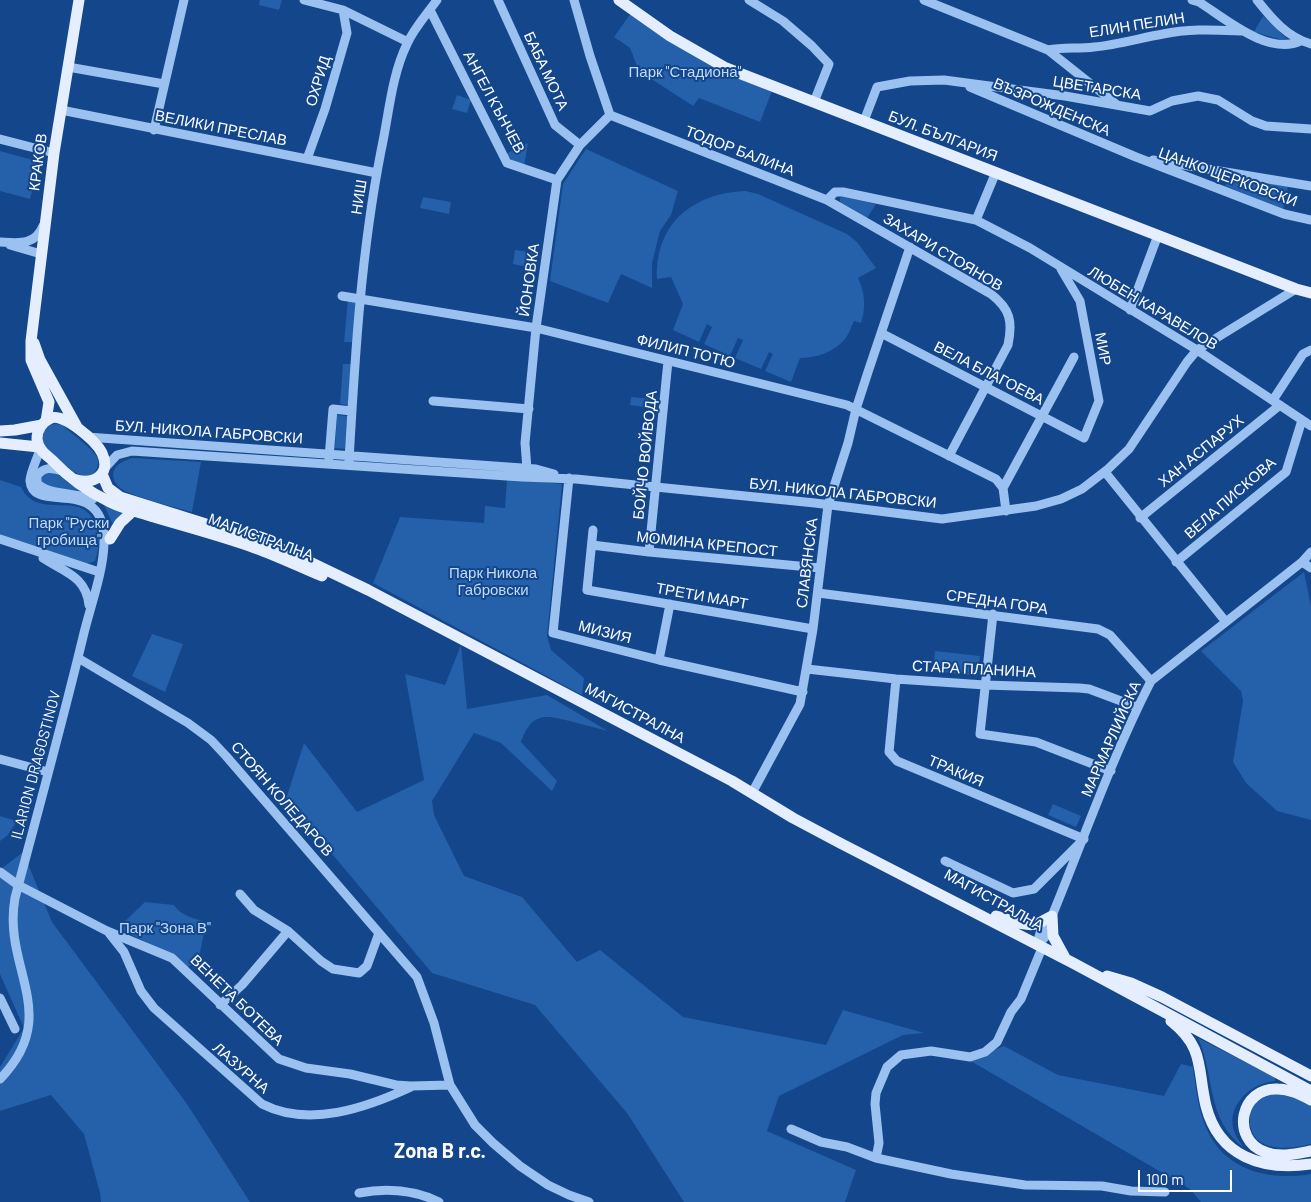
<!DOCTYPE html>
<html>
<head>
<meta charset="utf-8">
<style>
  body { margin:0 }
  #map { position:relative; width:1311px; height:1202px; overflow:hidden; background:#13468a; font-family:Barlow,sans-serif }
  canvas { display:block }
  .scale { position:absolute; left:1138px; top:1170px; width:94px; height:22px; box-sizing:border-box; border:2px solid #fff; border-top:0; padding-left:6px; font-size:15px; line-height:18px; white-space:nowrap; color:#fff; -webkit-text-stroke:4px #13468a; paint-order:stroke }
</style>
</head>
<body>
<div id="map">
<canvas width="1311" height="1202"></canvas>
<div class="scale">100 m</div>
</div>
<script>
const context = document.querySelector('canvas').getContext('2d');
context.lineJoin = 'round';
function fillPath(path, color) {
  context.fillStyle = color;
  context.fill(path, 'evenodd');
}
function trace(path, color, width, dash) {
  context.strokeStyle = color;
  context.lineWidth = width;
  context.lineCap = dash ? 'butt' : 'round';
  context.setLineDash(dash || []);
  context.stroke(path);
}
function drawText(font, color, halo, rows, align = 'center') {
  context.font = font + ' Barlow,sans-serif';
  context.lineWidth = 4;
  context.setLineDash([]);
  context.textBaseline = 'middle';
  context.strokeStyle = halo;
  context.fillStyle = color;
  for (const [text, x, y, turn = 0] of rows) {
    context.save();
    context.translate(x, y);
    context.rotate((+turn || 0) * Math.PI / 180);
    context.textAlign = isNaN(turn) ? turn : align;
    if (halo) context.strokeText(text, 0, 0);
    context.fillText(text, 0, 0);
    context.restore();
  }
}
fillPath(new Path2D(`
  M260,0H282L279,10L259,5Z
  M633,10L670,36L774,86L760,122L699,98L693,106L639,71L630,48L614,37Z
  M1263,16L1287,39L1286,41L1254,32Z
  M457,95L471,100L467,113L452,109Z
  M528,143L524,166L514,162L506,154Z
  M586,149L678,191L671,215L660,231L652,263V288L621,274L608,303L550,281L563,184Z
  M0,151L40,162L30,199L0,191Z
  M1229,176L1288,186L1283,209L1225,186Z
  M746,191L758,194L847,234L857,242L876,268L858,278C865,293 866,307 861,323L854,321C851,327 849,334 845,339C834,352 816,358 800,358L791,382L765,371L773,354L769,352L761,369L735,358L743,340L738,338L730,356L704,344L712,327L707,324L699,342L673,330L683,304L671,277L657,279C655,223 693,193 746,191Z
  M843,196L876,204L867,218L840,202V198Z
  M423,197L451,202L449,214L420,208Z
  M515,250L535,253L532,268L513,264Z
  M348,300H356L353,342H344Z
  M343,364H351L348,405L340,404Z
  M631,397L653,399L652,408L630,405Z
  M337,415L347,416L345,449L335,448Z
  M56,424L62,425C70,432 93,449 97,457C99,461 98,468 95,472C84,489 51,452 42,444L44,428L49,425Z
  M133,458L201,462L192,512C178,508 128,496 119,487C115,484 113,478 113,474C115,463 124,461 133,458Z
  M44,472L56,473L70,484L125,511L115,523H112L104,505L84,491L47,488L41,481Z
  M507,479L562,484L547,636L551,650L584,678L582,695L373,583L400,517L484,523L485,506L505,508Z
  M0,480L21,487C38,523 85,486 96,527C100,539 99,549 95,561L87,564L0,535Z
  M1304,572L1311,606V820L1277,811L1246,783L1233,762L1243,701L1241,691L1201,651Z
  M152,634L183,644L165,692L132,676Z
  M461,645L467,709L547,695L608,731C596,728 585,725 573,722C546,715 532,711 521,742L557,781L552,791L501,743L474,733L432,801L434,815L464,876L522,897L577,962L600,950L683,1017L826,1045L843,1010L924,1033L903,1035L779,1096L767,1131L856,1170L845,1202H684L627,1113L535,1005L432,973L286,799L304,743L357,812L424,780L405,674L445,685Z
  M935,651L980,656L977,676L933,671Z
  M1053,804L1081,816L1076,827L1048,815Z
  M0,816L17,821L7,836L0,841Z
  M23,852L52,922L187,1104L250,1202H101L100,1193L84,1134L51,1095L0,1111V1067L24,1028L0,974V870Z
  M145,902L174,905C180,915 195,919 206,922L199,958L187,968L172,955L118,928Z
  M1198,1038L1275,1077V1081C1250,1083 1224,1107 1235,1134C1237,1139 1241,1143 1244,1148C1205,1118 1216,1078 1198,1038Z
  M1004,1046L1058,1075L1164,1096L1181,1064L1193,1067C1196,1088 1198,1112 1208,1132C1227,1171 1270,1181 1311,1174V1202H1201L1190,1189L969,1060Z
  M1282,1091L1311,1104V1144C1286,1151 1247,1152 1250,1116C1250,1109 1253,1100 1259,1096C1264,1092 1276,1093 1282,1091Z`), '#2560aa');
trace(new Path2D(`
  M304,0L343,10L408,42
  M498,0L555,125L580,145
  M574,0L590,56L610,115L827,200L835,192H843L976,220L1030,248L1197,350L1311,426
  M749,0L783,21L812,46L829,64L814,102
  M924,0L1048,50C1063,47 1078,49 1094,47C1117,45 1140,38 1163,34C1190,28 1217,30 1244,31
  M1192,0L1199,2C1226,19 1268,56 1301,41
  M1257,0C1272,19 1287,37 1311,44
  M430,10L507,163L557,180
  M1048,50L1116,104
  M68,67L164,84
  M970,87L1136,157L1284,214L1311,220
  M61,110L377,173
  M864,121L877,87L910,81L944,80L1065,96L1150,111L1172,101L1198,96L1218,100L1252,121L1266,126L1311,129
  M154,130L184,0
  M0,139L54,153
  M307,159L325,109L347,33L343,10
  M1153,160L1311,186
  M827,200L991,294C1010,309 1013,321 1008,345L949,456
  M976,220L996,172
  M0,242C18,243 35,246 43,226
  M10,245L41,254
  M342,296L536,328L847,405L996,479L1003,488L1006,511
  M1130,310L1158,235
  M881,333L1084,438L1099,401L1080,301L1061,269
  M1273,400L1303,354L1311,350
  M433,401L529,409
  M87,437L536,469L554,474
  M329,458L333,409L352,411
  M349,460C355,356 361,253 381,151C389,115 391,77 407,44C414,28 427,14 437,0
  M104,469L117,455L132,451L522,477L576,479L815,503L942,519L1036,506L1061,499L1082,489L1108,469L1129,449L1187,362L1197,350L1296,289
  M527,469L525,443L536,328L557,180L580,145L610,115
  M62,471C52,468 44,466 37,476V483C48,496 76,492 93,499
  M1105,472L1226,622
  M569,478L553,633L659,660L803,692
  M1003,488L1074,357
  M1140,518L1280,405
  M593,530L587,590L813,629
  M0,539L99,572
  M592,545L649,552L820,568
  M649,552L668,361
  M43,558C64,572 86,576 89,605
  M1176,562L1286,472L1302,420
  M1302,562L1311,568
  M818,593L1098,629L1110,635L1151,681
  M993,614L980,734L1036,742L1111,771
  M78,658L188,723L211,740L226,756L417,977L434,1023L450,1085L475,1125L493,1143L520,1166L548,1185L569,1195L589,1202
  M659,660L670,604
  M807,669L896,679L985,685L1079,688L1089,689L1137,707
  M896,679L889,752L897,761L1084,839L1034,889L1013,893L945,861
  M0,759L48,772
  M752,793L800,704L813,629L828,505L848,443L856,409L868,372L910,247
  M0,872L18,885L107,931L172,958L279,1059L306,1068L350,1074L396,1085L411,1086L450,1085
  M240,894L254,910L288,931L321,961L333,969L359,973L367,966L379,933
  M109,933L124,952L141,991L154,1008L262,1104C309,1128 366,1108 411,1087
  M1031,942C1048,944 1049,929 1052,916C1084,838 1112,757 1151,681L1302,562L1311,552
  M1039,946L1037,943L1041,930L1050,918
  M0,998L15,1029
  M220,1005L242,985L288,931
  M0,1079C63,1014 2,969 15,898C38,811 62,724 83,637C90,607 104,571 104,541C105,473 33,516 30,481C29,475 38,457 40,449
  M791,1129L821,1142L847,1147L876,1158L951,1174L1025,1185L1102,1186L1131,1191L1165,1192
  M876,1158L879,1143L875,1104L876,1093L887,1067L901,1055L931,1051L970,1057L985,1052L997,1042L1011,1012L1021,999L1042,948
  M359,1193C386,1188 414,1190 439,1202`), '#9ac1f0', 9);
trace(new Path2D(`
  M619,0L670,36L726,68L1296,289L1311,293
  M34,343L40,360L77,427
  M46,421L49,402L31,360V341L54,153L79,0
  M0,431L15,430L42,425
  M0,443L39,447
  M102,474L108,488L120,497L260,541L289,552L368,590L732,781L793,818L840,843L1073,963L1311,1091
  M73,479C93,486 112,475 102,453C96,441 64,413 51,418C42,422 37,430 37,439C38,449 45,454 52,460C68,477 89,492 110,502C124,509 139,512 154,517C187,527 222,536 255,548C278,556 300,567 322,576
  M110,539L120,523L134,510
  M996,916C1008,919 1024,927 1037,924C1042,922 1047,918 1052,916L1053,936L1065,958
  M1107,976L1131,983L1162,997L1311,1076
  M1171,1021C1205,1048 1197,1068 1206,1106C1219,1157 1263,1171 1311,1164
  M1311,1100C1301,1095 1290,1089 1278,1089C1240,1087 1230,1139 1265,1152C1280,1158 1296,1154 1311,1151`), '#e4eeff', 11);
drawText('15px', '#fff', '#13468a', [
  ["ЕЛИН ПЕЛИН",1137,25,-9],
  ["БАБА МОТА",546,71,65],
  ["ОХРИД",318,81,-73],
  ["ЦВЕТАРСКА",1097,88,9],
  ["АНГЕЛ КЪНЧЕВ",494,102,62],
  ["ВЪЗРОЖДЕНСКА",1052,107,23],
  ["ВЕЛИКИ ПРЕСЛАВ",221,128,11],
  ["БУЛ. БЪЛГАРИЯ",943,136,21],
  ["ТОДОР БАЛИНА",740,151,21],
  ["КРАКОВ",38,162,-82],
  ["ЦАНКО ЦЕРКОВСКИ",1228,177,20],
  ["НИШ",359,197,-81],
  ["ЗАХАРИ СТОЯНОВ",943,252,31],
  ["ЙОНОВКА",529,280,-82],
  ["ЛЮБЕН КАРАВЕЛОВ",1153,308,31],
  ["МИР",1103,349,79],
  ["ФИЛИП ТОТЮ",686,351,14],
  ["ВЕЛА БЛАГОЕВА",989,373,27],
  ["БУЛ. НИКОЛА ГАБРОВСКИ",209,432,4],
  ["ХАН АСПАРУХ",1201,451,-39],
  ["БОЙЧО ВОЙВОДА",645,455,-84],
  ["БУЛ. НИКОЛА ГАБРОВСКИ",843,493,6],
  ["ВЕЛА ПИСКОВА",1230,498,-41],
  ["МАГИСТРАЛНА",261,537,20],
  ["МОМИНА КРЕПОСТ",707,544,6],
  ["СЛАВЯНСКА",807,563,-83],
  ["ТРЕТИ МАРТ",702,596,10],
  ["СРЕДНА ГОРА",997,602,8],
  ["МИЗИЯ",605,632,14],
  ["СТАРА ПЛАНИНА",974,669,3],
  ["МАГИСТРАЛНА",635,713,28],
  ["МАРМАРЛИЙСКА",1111,739,-66],
  ["ILARION DRAGOSTINOV",36,765,-75],
  ["ТРАКИЯ",956,771,23],
  ["СТОЯН КОЛЕДАРОВ",282,799,49],
  ["МАГИСТРАЛНА",994,900,29],
  ["ВЕНЕТА БОТЕВА",237,1000,44],
  ["ЛАЗУРНА",241,1068,41]
]);
drawText('15px', '#c1dbfc', '#13468a', [
  ["Парк \"Стадиона\"",685,72],
  ["Парк \"Руски",69,523],
  ["гробища\"",69,540],
  ["Парк Никола",493,573],
  ["Габровски",493,590],
  ["Парк \"Зона В\"",165,928]
]);
drawText('bold 20px', '#fff', '#13468a', [
  ["Zona B r.c.",440,1151]
]);
</script>
</body>
</html>
